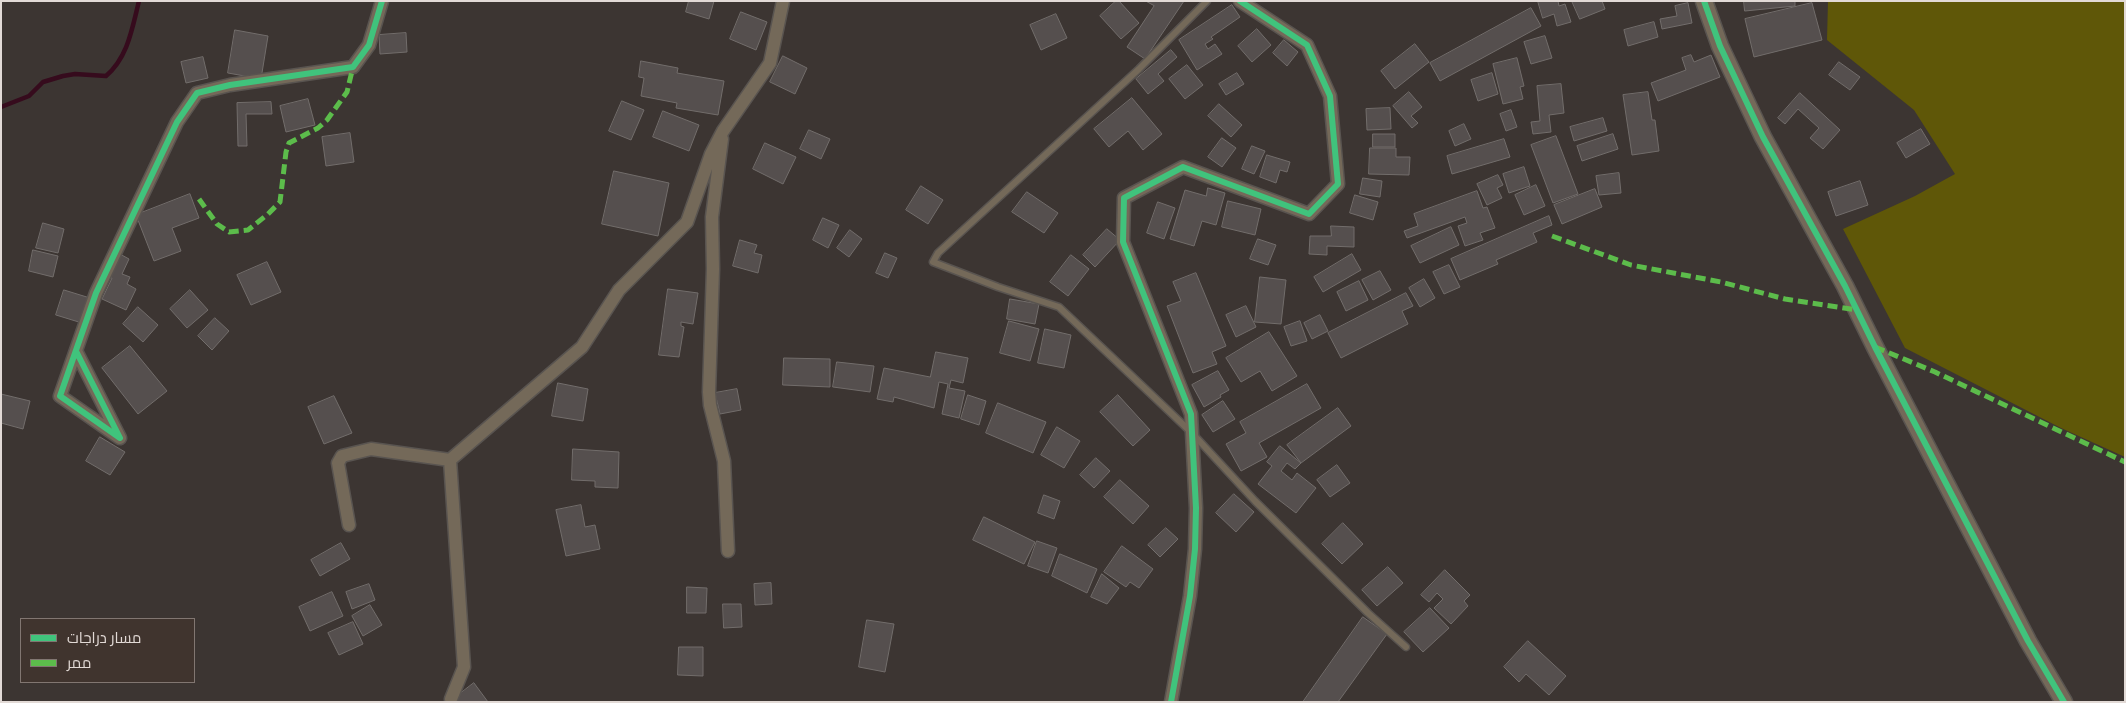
<!DOCTYPE html>
<html>
<head>
<meta charset="utf-8">
<style>
  body { margin:0 }
  #map { position:relative; width:2126px; height:703px; overflow:hidden; background:#3c3532; font-family:"Golos Text",Cairo,sans-serif }
  canvas { display:block }
  .frame { position:absolute; inset:0; border:2px solid #e2dad6; pointer-events:none }
  .legend { position:absolute; left:20px; top:618px; width:175px; height:65px; box-sizing:border-box; background:#40342e; border:1px solid #817671; margin:0; padding:6px 9px; list-style:none; font-size:15px; color:#e2dad6 }
  .legend li { display:flex; align-items:center; gap:10px; height:25px }
  .legend b { width:25px; border:1px solid #817671 }
</style>
</head>
<body>
<div id="map">
<canvas width="2126" height="703"></canvas>
<div class="frame"></div>
<ul class="legend">
<li><b style="height:6px;background:#40c37c"></b>مسار دراجات</li>
<li><b style="height:6px;background:#5cbc4b"></b>ممر</li>
</ul>
</div>
<script>
const context = document.querySelector('canvas').getContext('2d');
context.lineJoin = 'round';
function fillPath(path, color) {
  context.fillStyle = color;
  context.fill(path, 'evenodd');
}
function trace(path, color, width, dash) {
  context.strokeStyle = color;
  context.lineWidth = width;
  context.lineCap = dash ? 'butt' : 'round';
  context.setLineDash(dash || []);
  context.stroke(path);
}
fillPath(new Path2D(`
  M1828,1H2125V457L2061,428L1905,348L1843,229L1915,196L1955,174L1914,110L1827,40Z`), '#5f5708');
trace(new Path2D(`
  M1,107L29,96L43,82L63,76L75,74L106,76C128,57 132,29 139,1`), '#360b1d', 4.5);
const building = new Path2D(`
  M689,1H714L709,19L686,12Z
  M1116,1H1119L1139,23L1121,39L1100,16Z
  M1146,1H1184L1145,59L1127,47L1154,6Z
  M1538,1H1558L1559,6L1565,4L1571,22L1557,26L1554,14L1543,18Z
  M1572,1H1602L1605,9L1580,19Z
  M1744,1H1795V6L1745,11Z
  M1688,3L1692,23L1662,29L1660,19L1677,16L1675,6Z
  M1812,3L1822,40L1754,57L1745,19Z
  M1232,5L1240,17L1211,37L1213,39L1205,44L1208,49L1215,44L1222,54L1197,70L1179,40Z
  M1531,8L1541,26L1440,81L1430,63Z
  M741,12L767,22L756,50L730,39Z
  M1056,14L1067,38L1041,50L1030,25Z
  M1654,22L1658,37L1628,46L1624,30Z
  M1257,29L1271,45L1252,62L1238,46Z
  M235,30L268,36L261,79L228,73Z
  M406,33L407,52L380,54L379,35Z
  M1545,36L1552,58L1531,64L1524,42Z
  M1284,40L1298,52L1287,66L1273,53Z
  M1415,44L1429,62L1395,89L1381,71Z
  M1171,50L1177,57L1158,74L1164,81L1148,94L1136,79Z
  M1691,55L1694,62L1711,55L1720,77L1658,101L1651,83L1686,70L1682,58Z
  M783,56L807,68L795,94L770,82Z
  M203,57L208,78L186,83L181,62Z
  M1517,58L1524,86L1520,87L1523,99L1503,104L1493,64Z
  M641,61L678,68L677,73L724,81L718,115L676,108L677,103L641,96L644,78L639,77Z
  M1839,62L1860,77L1850,90L1829,75Z
  M1187,65L1203,85L1185,99L1169,79Z
  M1237,73L1244,84L1226,95L1219,84Z
  M1492,73L1498,94L1478,101L1471,80Z
  M1561,84L1564,113L1549,115L1551,132L1533,134L1531,122L1540,121L1537,86Z
  M1409,92L1422,107L1411,116L1418,123L1412,128L1393,106Z
  M1648,92L1652,120H1655L1659,151L1632,155L1623,95Z
  M1800,93L1840,130L1823,149L1810,138L1819,128L1798,109L1785,124L1778,118Z
  M1132,98L1162,134L1143,150L1128,131L1109,147L1094,129Z
  M308,99L315,125L286,132L280,106Z
  M622,101L644,110L631,140L609,131Z
  M271,102L272,114H246L247,146H238L237,103Z
  M1219,104L1242,125L1231,137L1208,116Z
  M1390,108L1391,129L1367,130L1366,109Z
  M1511,110L1517,127L1506,131L1500,114Z
  M663,111L699,125L689,151L653,137Z
  M1603,118L1607,131L1574,141L1570,127Z
  M1464,124L1471,139L1455,146L1449,131Z
  M1921,129L1930,144L1906,158L1897,143Z
  M809,130L830,139L821,159L800,149Z
  M350,133L354,162L326,166L322,137Z
  M1373,134H1395V147H1373Z
  M1613,134L1618,149L1582,161L1577,146Z
  M1556,136L1578,194L1553,203L1531,145Z
  M1222,138L1236,148L1222,167L1208,157Z
  M1504,139L1510,157L1452,174L1447,156Z
  M765,143L796,157L783,184L753,169Z
  M1252,146L1265,151L1254,174L1242,169Z
  M1370,148H1396V157H1410L1409,175L1369,174Z
  M1267,155L1290,162L1287,172L1280,170L1276,183L1260,177Z
  M1524,167L1530,186L1509,193L1503,174Z
  M614,171L669,183L658,236L602,224Z
  M1619,173L1621,193L1599,195L1596,176Z
  M1498,175L1503,185L1497,188L1502,198L1487,205L1477,184Z
  M1363,178L1382,181L1380,197L1360,194Z
  M1860,181L1868,205L1836,216L1828,192Z
  M1536,185L1545,206L1524,215L1515,195Z
  M921,186L943,200L928,224L906,210Z
  M1208,188L1225,193L1216,225L1202,221L1194,246L1170,239L1185,190L1206,196Z
  M1595,189L1602,207L1562,224L1554,205Z
  M1477,191L1483,208L1487,207L1495,228L1480,233L1483,240L1465,246L1458,226L1467,223L1465,217L1407,238L1404,231L1418,226L1414,214Z
  M1027,192L1058,213L1044,233L1012,212Z
  M190,194L199,218L172,228L181,251L154,261L136,215Z
  M1355,195L1378,202L1373,220L1350,213Z
  M1228,201L1261,209L1255,235L1222,227Z
  M1158,202L1175,208L1164,239L1147,233Z
  M1549,216L1552,225L1533,233L1537,242L1496,260L1498,264L1460,280L1451,259Z
  M823,218L839,225L828,248L813,240Z
  M43,223L64,229L58,253L36,248Z
  M1331,226L1354,227V247L1327,246V255L1309,254L1310,236H1331Z
  M1451,227L1459,245L1420,263L1411,246Z
  M1107,229L1120,240L1095,267L1083,255Z
  M850,230L862,239L849,257L837,248Z
  M1258,239L1276,245L1268,265L1250,259Z
  M740,240L757,245L754,253L762,255L758,273L733,266Z
  M33,250L58,256L53,277L29,271Z
  M118,253L129,259L122,274L130,277L127,284L136,289L126,310L102,299L112,278L108,276Z
  M885,253L897,258L888,278L876,273Z
  M1352,254L1361,270L1323,292L1314,277Z
  M1071,255L1089,269L1068,296L1050,282Z
  M267,262L281,292L251,305L237,275Z
  M1449,265L1460,287L1444,294L1433,272Z
  M1380,271L1391,290L1373,300L1362,280Z
  M1196,273L1226,346L1212,352L1217,364L1193,373L1167,306L1181,301L1173,282Z
  M1260,277L1286,280L1281,324L1255,322Z
  M1424,279L1435,298L1420,307L1409,288Z
  M1359,281L1368,300L1346,311L1337,292Z
  M668,289L698,293L693,324L681,322V326L684,327L679,357L659,355Z
  M64,290L90,298L82,323L56,315Z
  M190,290L208,310L187,328L170,309Z
  M1406,293L1413,306L1402,311L1408,324L1341,358L1328,333Z
  M1010,299L1039,304L1035,324L1007,319Z
  M1246,306L1256,327L1236,337L1226,315Z
  M138,307L158,325L143,342L123,324Z
  M1320,315L1328,331L1312,339L1304,323Z
  M215,318L229,331L212,350L198,336Z
  M1009,321L1039,329L1030,361L1000,353Z
  M1300,321L1307,341L1291,346L1284,327Z
  M1045,329L1071,335L1064,368L1038,363Z
  M1269,332L1297,376L1272,391L1260,371L1241,382L1226,358Z
  M130,346L167,391L138,414L102,368Z
  M936,352L968,358L963,383L951,380L949,388L965,391L959,418L942,414L948,384L939,382L934,408L894,397L893,402L877,399L884,368L930,377Z
  M784,358L830,359V387L783,385Z
  M837,362L874,366L870,392L833,387Z
  M1218,371L1229,390L1220,395L1221,397L1204,407L1192,385Z
  M558,383L588,389L583,421L552,416Z
  M1307,384L1321,408L1259,443L1267,457L1241,471L1226,444L1246,433L1240,422Z
  M737,389L741,410L720,414L715,393Z
  M1,394L30,401L23,429L1,423Z
  M968,395L986,401L979,425L961,419Z
  M1118,395L1150,430L1133,446L1100,412Z
  M334,396L352,433L324,444L308,407Z
  M1223,401L1235,419L1213,432L1202,415Z
  M998,403L1046,422L1033,453L986,433Z
  M1338,408L1351,426L1301,463L1287,445Z
  M1057,427L1080,441L1064,468L1041,455Z
  M100,437L125,452L110,475L86,461Z
  M1280,446L1301,463L1295,469L1287,463L1281,471L1292,480L1297,473L1316,488L1296,513L1258,484L1272,466L1267,462Z
  M573,449L619,452L618,488L595,487V481L572,480Z
  M1096,458L1110,471L1094,488L1080,475Z
  M1337,465L1350,483L1330,497L1317,480Z
  M1120,480L1149,506L1133,524L1104,497Z
  M1234,494L1254,512L1236,532L1216,513Z
  M1044,495L1060,501L1054,519L1038,513Z
  M581,505L585,527L595,525L600,549L566,556L556,510Z
  M984,517L1035,542L1024,564L973,540Z
  M1343,523L1363,544L1342,564L1322,544Z
  M1166,528L1178,539L1160,557L1148,545Z
  M1037,541L1057,548L1048,573L1028,566Z
  M341,543L350,559L320,576L311,560Z
  M1122,546L1153,569L1139,588L1130,582L1126,587L1104,572Z
  M1060,554L1097,569L1087,593L1052,576Z
  M1388,567L1403,583L1377,606L1362,590Z
  M1445,570L1470,595L1464,601L1468,606L1451,624L1434,608L1443,599L1437,593L1429,602L1421,595Z
  M1102,574L1119,588L1107,604L1091,597Z
  M771,583L772,604L755,605L754,584Z
  M369,584L375,600L352,609L346,592Z
  M687,587L707,588L706,613H687Z
  M332,592L343,616L310,631L299,607Z
  M723,604H741L742,627L724,628Z
  M370,605L382,625L363,636L352,616Z
  M1430,608L1449,628L1423,652L1404,632Z
  M1363,617L1387,634L1338,702H1303Z
  M867,620L894,624L885,672L859,667Z
  M353,622L363,644L339,655L328,633Z
  M1528,641L1566,676L1549,695L1526,674L1519,682L1504,667Z
  M679,647H703V676L678,675Z
  M474,683L488,702H454L452,700Z`);
fillPath(building, '#554f4e');
trace(building, '#726d6b', 1);
const service = new Path2D(`
  M1207,1L1139,69L938,253L933,262L998,287L1059,307L1192,433L1255,501L1368,613L1406,647`);
const minor = new Path2D(`
  M722,139L712,217L713,269L709,392L710,405L724,461L728,551
  M76,351L120,438L60,396L96,293L177,122L197,93L230,85L353,67L369,45L382,1
  M450,460L582,347L619,290L687,222L711,154L723,131L770,63L783,1
  M349,525L338,463L342,456L371,449L450,460L464,667L451,699
  M1171,702L1190,596L1195,549L1196,508L1191,414L1123,242L1124,198L1183,167L1309,214L1338,184L1330,96L1307,45L1240,1`);
const tertiary = new Path2D(`
  M1704,1L1720,46L1763,137L1845,286L1875,347L2028,641L2064,702`);
trace(service, '#595450', 9);
trace(minor, '#595450', 15);
trace(tertiary, '#595450', 19);
trace(service, '#746959', 6);
trace(minor, '#746959', 12);
trace(tertiary, '#746959', 16);
trace(new Path2D(`
  M199,199L217,224L229,232L248,230L268,214L280,202L286,152L289,143L318,128L327,120L347,92L353,67
  M1552,236L1631,265L1721,282L1785,299L1857,310
  M1875,347L1935,372L2125,462`), '#5cbc4b', 5, [10, 5]);
trace(new Path2D(`
  M1704,1L1720,46L1763,137L1845,286L1875,347L2028,641L2064,702
  M76,351L120,438L60,396L96,293L177,122L197,93L230,85L353,67L369,45L382,1
  M1171,702L1190,596L1195,549L1196,508L1191,414L1123,242L1124,198L1183,167L1309,214L1338,184L1330,96L1307,45L1240,1`), '#40c37c', 6);
</script>
</body>
</html>
